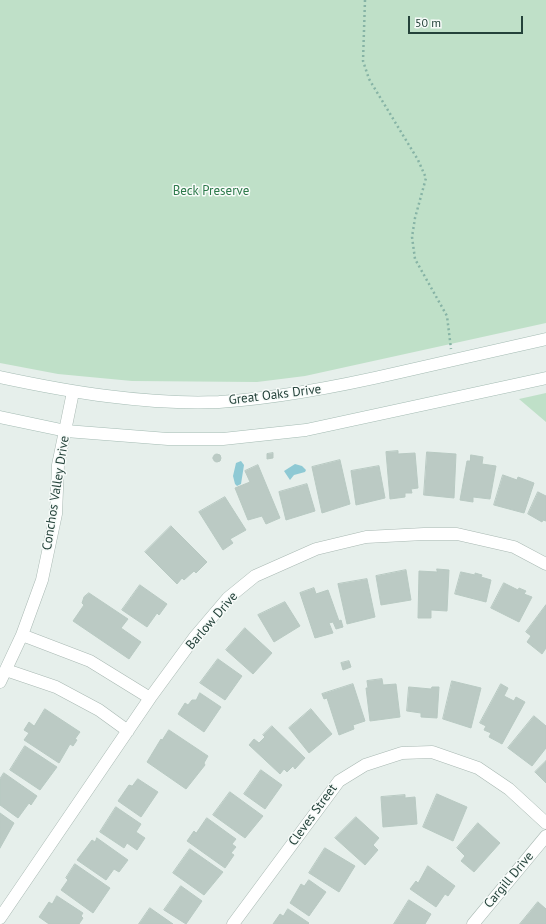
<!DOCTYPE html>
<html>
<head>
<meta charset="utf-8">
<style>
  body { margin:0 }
  #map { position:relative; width:546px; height:924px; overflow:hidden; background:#e6efeb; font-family:"PT Sans",sans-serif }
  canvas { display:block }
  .scale { position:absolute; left:408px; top:16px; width:115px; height:18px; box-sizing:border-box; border:2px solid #24423a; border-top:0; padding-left:5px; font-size:12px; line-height:14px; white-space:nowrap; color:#24423a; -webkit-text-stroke:3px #f7fbf9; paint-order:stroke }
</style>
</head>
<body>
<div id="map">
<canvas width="546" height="924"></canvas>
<div class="scale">50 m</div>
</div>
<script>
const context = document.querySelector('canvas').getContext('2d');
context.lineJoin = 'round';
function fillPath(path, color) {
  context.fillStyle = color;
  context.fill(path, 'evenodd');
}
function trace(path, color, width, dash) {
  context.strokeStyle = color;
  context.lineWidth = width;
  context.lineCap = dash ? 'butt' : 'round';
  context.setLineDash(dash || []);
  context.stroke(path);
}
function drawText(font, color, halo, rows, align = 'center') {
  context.font = font + ' "PT Sans",sans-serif';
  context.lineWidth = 3;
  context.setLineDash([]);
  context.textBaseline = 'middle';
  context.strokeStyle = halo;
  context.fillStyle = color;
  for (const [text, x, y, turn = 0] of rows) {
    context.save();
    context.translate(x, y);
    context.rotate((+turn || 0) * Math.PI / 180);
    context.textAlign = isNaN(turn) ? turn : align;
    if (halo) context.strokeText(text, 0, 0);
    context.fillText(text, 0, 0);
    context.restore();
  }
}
fillPath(new Path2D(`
  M0,0H546V323L305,376L257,382L132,381L58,374L0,363Z
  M546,393V422L519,399Z`), '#bfe0c8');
fillPath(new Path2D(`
  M241,461L244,465L241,484L237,486L235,484L233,476L236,463Z
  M295,464L302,466L306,470L305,472L294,475L290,480L284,471Z`), '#8ec9d4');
const building = new Path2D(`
  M398,451V454L415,453L418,488L411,489L412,493H405V497L390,499L386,452Z
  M427,452L456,454L454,498L424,495Z
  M273,453V458L267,459V454Z
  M213 458a4 4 0 1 1 8 0a4 4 0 1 1-8 0Z
  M471,455L483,457L482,464L496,466L490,499L473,497V502L460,500L467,461H470Z
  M340,460L350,504L322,513L312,467Z
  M258,465L280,518L266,524L262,516L248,520L235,488L250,482L245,471Z
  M379,466L385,498L356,505L351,471Z
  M503,475L517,480L518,477L534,483L524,513L494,505Z
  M307,484L315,511L286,520L279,492Z
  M538,492L546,496V521L543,520L542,522L528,514Z
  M225,497L246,530L230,539L233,543L223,550L199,512Z
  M171,526L207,562L196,573L194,571L184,580L182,578L177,584L145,552Z
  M437,569L449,570L447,611L431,610V618H418L419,571L437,572Z
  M406,570L411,600L381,605L376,576Z
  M461,572L475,575V573L482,575L481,577L491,580L486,602L455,594Z
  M367,579L375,617L347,624L338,584Z
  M504,583L518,590L519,588L526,591L524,594L532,597L519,622L491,608Z
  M140,585L167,604L159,615L157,613L147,627L122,610Z
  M314,588L316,594L328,590L339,621L341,620L343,627L336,629L333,622L329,623L333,633L315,638L300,593Z
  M89,593L128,619L121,628L141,642L129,659L73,621L84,605L82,603L84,597Z
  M285,602L300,626L274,642L258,615Z
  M546,605V648L542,654L527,642L531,636L526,632Z
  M245,628L272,653L253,674L226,650Z
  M218,659L242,676L225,700L200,683Z
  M349,661L351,667L343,670L341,663Z
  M382,679L383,685L396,684L400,717L370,721L366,688H368L367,681Z
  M452,681L481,688L471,728L443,719Z
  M353,684L365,721L353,725L354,729L339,735L327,698L324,699L322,694Z
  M501,684L508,688L504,696L514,701L516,697L525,702L502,744L489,737L491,733L484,730L486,726L480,723Z
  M409,687L431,689L432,687H439L437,718L421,717V713L407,711Z
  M200,693L221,707L204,732L178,714L185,703L188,705L192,700H196Z
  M45,709L80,732L75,739L77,740L73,746L70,744L59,763L24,740L29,733L24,730L29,722L34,726Z
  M311,709L332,734L309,753L289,728Z
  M534,716L546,726V748L532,766L508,748Z
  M272,726L305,758L295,769L293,766L287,772L284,769L280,774L249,745L254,739L259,743L265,737L263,735Z
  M169,730L208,756L204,763L205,765L186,789L147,762L161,739L162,740Z
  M25,746L57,767L40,790L10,770Z
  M546,761V783L535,772Z
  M261,770L282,785L265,809L244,794Z
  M4,773L37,796L31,805L29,803L18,818L0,805V779Z
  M138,779L158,792L141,817L118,801L129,785L132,786Z
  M230,792L263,816L245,838L213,815Z
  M437,794L467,807L453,841L423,827Z
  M405,795V798L415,797L417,824L383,827L381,797Z
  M116,807L141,824L136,832L145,838L137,850L127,843L124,848L100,832Z
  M0,813L14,823L0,848Z
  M356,817L379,838L373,845L378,850L365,865L335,838Z
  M207,818L236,839L232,844L236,847L231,853L234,855L225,868L187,841L194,831L196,833Z
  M478,823L500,843L474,872L461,861L465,856L457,848Z
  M97,838L128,860L119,872L114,869L106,880L77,860L92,840L95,842Z
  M325,848L355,866L339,892L309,873Z
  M190,849L223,872L204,895L173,873Z
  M75,864L110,888L93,913L61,890L68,880L66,878Z
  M428,866L455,886L448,896L445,894L436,907L410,889L416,881L418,883Z
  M309,880L326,892L309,916L290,903L301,884L304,886Z
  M181,886L202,901L186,924L164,910Z
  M57,896L83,913L81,916L83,918L79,924H49L39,917L49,902L52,904Z
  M409,900L431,914L425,924H394Z
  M538,902L546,909V924H520Z
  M150,908L173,924H139Z
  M288,909L309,923L308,924H273L280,914L283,916Z`);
fillPath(building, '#bbcac4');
trace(building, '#b8c9c2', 1);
const street = new Path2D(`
  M22,635L90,661L150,698
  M6,670L56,687L99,710L128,731
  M0,682L22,635L42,580L56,514L58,465L73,392
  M0,918L150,698L194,638L228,598L255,576L316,549L366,537L424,534H457L514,547L546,564
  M233,924L339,781L365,765L402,753L432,752L478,768L509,789L546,823
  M473,924L546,836`);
const secondary = new Path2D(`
  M0,377C70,392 147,405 219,402C281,398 341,386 401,372C449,361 498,350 546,339
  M0,417L66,431L168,439H223L306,430L546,378`);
trace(street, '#a8b8b2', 13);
trace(secondary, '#a4bbb3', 13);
trace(new Path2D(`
  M365,0L363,61L369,79L418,160L426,178L415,218L412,237L415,259L447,316L451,349`), '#86b3a5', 2.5, [2, 3]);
trace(street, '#fff', 12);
trace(secondary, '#fff', 12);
drawText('13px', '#2d7a4b', '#f7fbf9', [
  ["Beck Preserve",211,191]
]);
drawText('13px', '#24423a', '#f7fbf9', [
  ["Great Oaks Drive",275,395,-7],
  ["Conchos Valley Drive",56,493,-81],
  ["Barlow Drive",212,621,-49],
  ["Cleves Street",313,815,-54],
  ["Cargill Drive",509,880,-50]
]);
</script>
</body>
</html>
